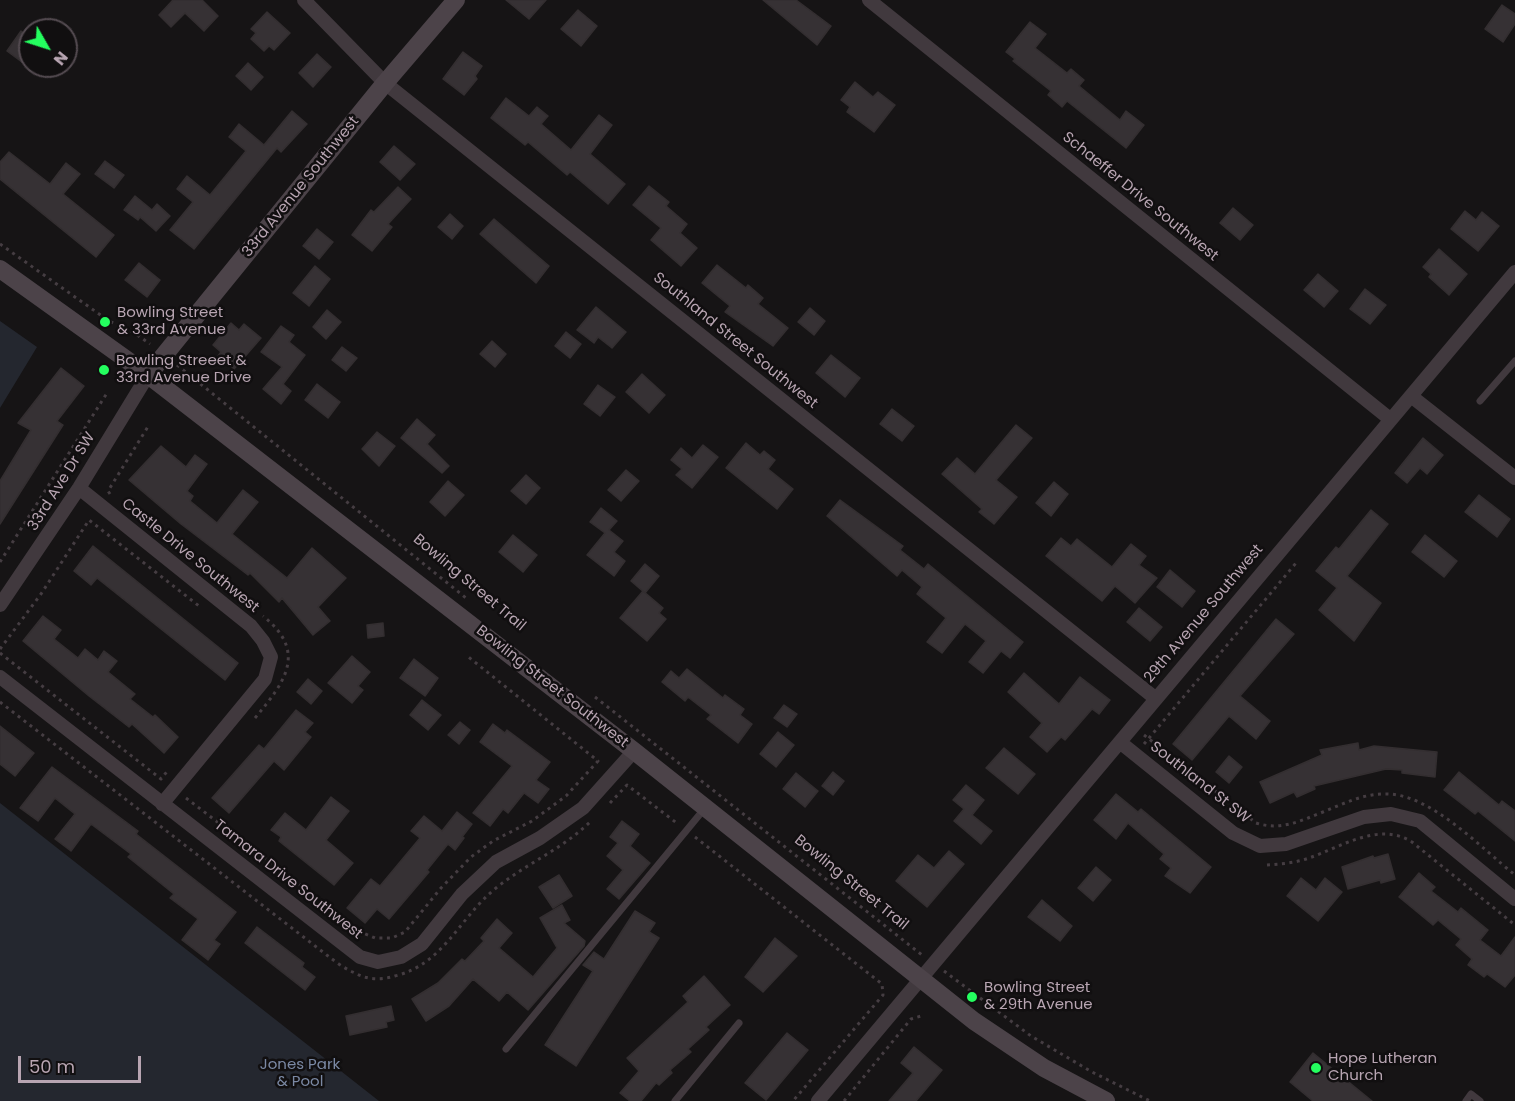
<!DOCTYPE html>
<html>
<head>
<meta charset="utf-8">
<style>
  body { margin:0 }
  #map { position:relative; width:1515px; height:1101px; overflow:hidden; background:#161415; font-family:Poppins,sans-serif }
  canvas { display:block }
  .north { position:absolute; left:18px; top:18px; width:60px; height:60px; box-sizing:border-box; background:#110f10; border:2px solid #544b51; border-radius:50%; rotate:129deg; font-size:16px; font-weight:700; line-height:24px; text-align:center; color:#b8a5b2 }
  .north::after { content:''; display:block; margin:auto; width:21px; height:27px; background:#24fe5f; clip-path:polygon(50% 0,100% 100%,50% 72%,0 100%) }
  .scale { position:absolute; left:18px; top:1056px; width:123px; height:27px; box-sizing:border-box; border:3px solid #b8a5b2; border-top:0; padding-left:8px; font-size:18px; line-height:21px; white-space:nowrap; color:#b8a5b2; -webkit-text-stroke:4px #110f10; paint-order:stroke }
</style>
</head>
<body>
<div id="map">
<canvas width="1515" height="1101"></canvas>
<div class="north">N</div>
<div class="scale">50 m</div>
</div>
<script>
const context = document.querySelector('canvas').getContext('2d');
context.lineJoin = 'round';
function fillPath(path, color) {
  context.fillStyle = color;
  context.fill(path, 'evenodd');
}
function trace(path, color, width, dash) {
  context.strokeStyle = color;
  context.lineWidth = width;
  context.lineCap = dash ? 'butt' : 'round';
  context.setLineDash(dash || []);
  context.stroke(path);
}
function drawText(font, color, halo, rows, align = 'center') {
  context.font = font + ' Poppins,sans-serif';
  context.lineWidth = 5;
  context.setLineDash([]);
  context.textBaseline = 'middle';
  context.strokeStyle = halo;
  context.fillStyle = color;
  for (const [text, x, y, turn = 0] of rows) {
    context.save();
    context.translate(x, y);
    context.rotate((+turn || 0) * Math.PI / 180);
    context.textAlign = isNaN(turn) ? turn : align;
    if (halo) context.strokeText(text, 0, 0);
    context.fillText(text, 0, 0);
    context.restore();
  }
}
fillPath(new Path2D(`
  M0,321L37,347L0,408Z
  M0,803L379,1101H0Z`), '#24272f');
const building = new Path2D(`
  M173,0H202L218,16L204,31L185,13L171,27L159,15Z
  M506,0H546L529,19Z
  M763,0H796L831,26L817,45Z
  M1502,5L1515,14V24L1503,42L1485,29Z
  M578,10L597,26L581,46L561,29Z
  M267,12L290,33L274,50L269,46L264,51L251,39L256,33L251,29Z
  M1030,22L1046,34L1035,48L1067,73L1071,69L1084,80L1079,86L1120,120L1126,111L1144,125L1126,148L1067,101L1062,107L1048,95L1051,91L1013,61L1015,59L1006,52Z
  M21,31L30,38V68L7,51Z
  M463,52L482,66L475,76L477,79L464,95L443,79Z
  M317,54L331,67L313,87L299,73Z
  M248,63L263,77L251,90L236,76Z
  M855,82L873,97L878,92L895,105L874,132L847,112L850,107L841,100Z
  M506,98L529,116L537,107L548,116L541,124L571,150L599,115L612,125L590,154L625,184L608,204L570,172L567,175L528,142L525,145L491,118Z
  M292,111L307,124L281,152L277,148L194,249L170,230L193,202L177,189L187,176L210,195L246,151L229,137L239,124L264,145Z
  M394,146L415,164L400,180L380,162Z
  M9,152L50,184L66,163L80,174L63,194L114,235L96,257L0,179V162Z
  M105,161L124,175L114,188L95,174Z
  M649,186L669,202L666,206L687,224L680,233L697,248L681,266L651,240L661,228L633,205Z
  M398,187L411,199L388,224L392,227L372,251L352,235L371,210L374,212Z
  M135,196L152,210L157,204L170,216L156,231L140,217L138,220L124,210Z
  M1233,208L1253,225L1240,240L1220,223Z
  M1465,211L1476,220L1482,212L1499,226L1478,251L1451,229Z
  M450,214L463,226L452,239L438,227Z
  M494,219L549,266L536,283L480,234Z
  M317,229L333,242L319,259L303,246Z
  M1439,249L1467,274L1449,295L1429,277L1431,274L1423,267Z
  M139,263L160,280L147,297L125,280Z
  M717,265L746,288L748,285L763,298L758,304L788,328L773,346L725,312L730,306L702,283Z
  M315,266L330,279L309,306L293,293Z
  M1318,274L1338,291L1324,307L1304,290Z
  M1365,289L1386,305L1370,324L1350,309Z
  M596,307L626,332L612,348L598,337L594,343L577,330Z
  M810,308L825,321L814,335L798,322Z
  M327,310L341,322L326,339L313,327Z
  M231,323L239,330L244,324L261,338L234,369L218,356L221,352L213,345Z
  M281,326L294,335L289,342L305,355L283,384L291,391L281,404L263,389L282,367L261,352Z
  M566,332L581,344L570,358L555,346Z
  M492,341L506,354L495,367L480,354Z
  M342,347L357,358L346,371L332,360Z
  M831,355L860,378L845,397L816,373Z
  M61,368L84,386L57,421L63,425L0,524V481L31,430L18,423Z
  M642,374L665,395L649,413L626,392Z
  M317,384L340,402L328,418L305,400Z
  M598,385L615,397L600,416L584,404Z
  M892,409L914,426L902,441L880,424Z
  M417,419L435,435L427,444L449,466L442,473L401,438Z
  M1016,425L1032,438L996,480L1017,497L994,524L979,512L982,509L942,474L957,458L975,474Z
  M377,432L395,446L379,466L362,449Z
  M1423,438L1443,455L1427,474L1420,468L1407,483L1395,473Z
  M746,443L760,455L764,451L775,460L768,469L793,489L777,509L726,468Z
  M703,445L718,457L692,488L676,475L682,469L671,460L681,448L692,458Z
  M161,446L186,467L195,455L207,464L187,491L193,496L190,501L217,523L243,490L258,502L232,534L287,578L312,548L346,578L318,607L330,621L313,635L282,598L279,602L250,573L248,575L181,524L129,480Z
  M626,470L639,481L621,501L608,490Z
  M526,475L540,488L526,504L511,491Z
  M448,481L464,495L445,516L430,502Z
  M1054,482L1068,494L1051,516L1036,503Z
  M1479,495L1510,519L1497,537L1465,512Z
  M840,500L903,546L900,550L924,569L928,564L1023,642L1010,658L1001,651L983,673L969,662L986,641L965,624L942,653L927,642L946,618L917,594L922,587L902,570L897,576L827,516Z
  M601,508L617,521L609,530L623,541L614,552L625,561L614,576L587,555L605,533L590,522Z
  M1371,510L1388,524L1347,576L1381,603L1354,641L1319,610L1337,588L1316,571L1336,547L1339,549Z
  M513,535L537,555L523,572L499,552Z
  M1425,535L1457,561L1444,577L1412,552Z
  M1061,538L1071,546L1077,539L1112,567L1131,544L1146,556L1139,565L1157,578L1135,603L1115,586L1102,601L1046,556Z
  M93,546L238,663L225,680L97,578L91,585L74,571Z
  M645,564L659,576L645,593L631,581Z
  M1170,570L1195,591L1182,607L1157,587Z
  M643,591L663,608L659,613L666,619L647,641L620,618Z
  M1139,608L1162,627L1150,641L1127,622Z
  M43,616L61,630L54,639L78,658L85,649L98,660L104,651L117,661L108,672L135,694L130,699L153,717L155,715L178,737L164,753L132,724L129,727L89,696L23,641Z
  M1276,619L1294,634L1240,696L1270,721L1256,739L1229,716L1192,760L1173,744Z
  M383,623L384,636L368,638L367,625Z
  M352,656L370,672L358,686L363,690L352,703L328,683Z
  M414,659L438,678L425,696L400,678Z
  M687,669L723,698L725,695L744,709L740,715L752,724L738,743L707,719L711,715L688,697L685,701L662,682L671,671L679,678Z
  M1024,673L1059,704L1080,677L1110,700L1099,714L1092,709L1065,740L1061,737L1047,752L1030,737L1042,723L1008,692Z
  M308,679L322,691L311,704L297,692Z
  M422,700L441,715L428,730L410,715Z
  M784,705L797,714L787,727L774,718Z
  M296,710L313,723L305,732L311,737L284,770L274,761L229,813L212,798L259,745L264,749Z
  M460,722L470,730L459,744L448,735Z
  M493,724L505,733L507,730L550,762L536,780L549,789L538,803L524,793L508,813L503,809L490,826L473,813L512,766L480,742Z
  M0,726L34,753L15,776L0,764Z
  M778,732L794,745L776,767L760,754Z
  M1358,743L1359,750L1374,746L1437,752L1435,777L1402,773V770L1386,769L1314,786L1315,789L1297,797L1294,792L1270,803L1260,782L1322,755L1320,750Z
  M1004,748L1035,774L1018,794L986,768Z
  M1229,756L1242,767L1229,783L1216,772Z
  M52,767L138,831L136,834L236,912L214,940L220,944L208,960L182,940L198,919L170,898L174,894L128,857L131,854L91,824L71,851L55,839L75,814L55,798L38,821L20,808Z
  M833,772L844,781L833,795L822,786Z
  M1459,772L1499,805L1502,801L1515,811V841L1478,811L1475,814L1444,790Z
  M796,773L818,791L805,807L783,789Z
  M966,785L984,800L972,815L992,831L981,844L954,821L964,809L953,800Z
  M1116,794L1138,812L1141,809L1211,867L1190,893L1165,876L1171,868L1160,859L1164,854L1128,823L1116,839L1094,820Z
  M331,797L349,811L326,840L353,863L334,885L279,841L281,837L271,830L285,813L306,830Z
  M457,812L472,824L462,837L464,838L455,850L448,844L427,870L429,872L389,919L377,909L365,923L347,908L371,879L380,886L420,838L411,831L424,816L442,831Z
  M622,821L639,834L630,846L650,863L619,899L607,889L623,870L607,856L618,843L610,837Z
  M949,851L964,864L927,907L896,881L918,855L934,868Z
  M1388,854L1395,879L1381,883L1380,880L1348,889L1342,867L1373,856L1374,858Z
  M1096,867L1111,880L1093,901L1078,888Z
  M1419,873L1435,887L1431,891L1458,912L1461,908L1488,930L1480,940L1501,956L1515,937V975L1505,987L1487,974L1484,977L1468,965L1472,959L1456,945L1461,939L1438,920L1433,925L1399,897Z
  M559,875L572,896L553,908L539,887Z
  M1301,878L1316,890L1325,878L1342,892L1318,921L1287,896Z
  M1042,900L1072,926L1060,941L1028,917Z
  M562,905L570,920L564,923L585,941L584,946L528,1010L507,992L499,1001L473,979L449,1006L426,1021L412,999L438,983L462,959L465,961L484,941L481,938L497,919L512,933L499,948L533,977L557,948L540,918Z
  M635,911L655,923L649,932L659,938L576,1066L545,1045L593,971L583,965L594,952L604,959Z
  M257,927L304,963L302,967L315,977L305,990L245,943Z
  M775,938L797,956L763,992L745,977Z
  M704,976L730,1005L706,1027L709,1030L688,1049L691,1052L670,1070L672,1073L659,1085L656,1083L641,1101H630L620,1093L639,1071L627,1058L688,1002L683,996Z
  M391,1006L394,1020L386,1022L387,1027L350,1035L346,1016Z
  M787,1033L808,1050L766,1100L745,1083Z
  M914,1047L942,1070L916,1101H889L913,1073L901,1063Z
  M1313,1053L1372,1101H1313L1290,1082Z`);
fillPath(building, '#363134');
trace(building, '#332e30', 1.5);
trace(new Path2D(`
  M0,244L109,321L133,332L150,344
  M177,365L466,598
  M110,494L108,491L149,425
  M0,562L107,393
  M0,649L41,594L89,520L199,606
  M0,653L161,779L169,769
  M595,697L922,955
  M0,702L328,956C336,962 345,969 355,973C367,980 382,980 395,976C444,964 459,918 496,888C527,863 561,850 590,822
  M255,718C285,682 308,652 263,616
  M1144,735L1256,823C1281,831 1300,821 1323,812C1343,804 1362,794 1384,794C1429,792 1481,848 1515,875
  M1144,744L1296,563
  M186,798L363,933L375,938H392L405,932L441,888L471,857L493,841L532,821L566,796L598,761L466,655
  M610,803L627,785L678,824
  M695,837L882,984L883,995L793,1101
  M1267,865C1281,864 1295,863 1309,858C1341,847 1379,821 1412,842L1515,925
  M944,971L1031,1036L1092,1072L1150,1101
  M844,1101L911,1019L921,1016`), '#453d42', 3, [3, 4.5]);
trace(new Path2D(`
  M1480,401L1515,361
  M506,1049L705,808
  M675,1101L739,1023
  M1466,1101L1471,1094L1480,1101`), '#41393e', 7);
trace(new Path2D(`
  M304,0L385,83L1155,698
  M869,0L1390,419
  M1411,396L1515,478
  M79,488L251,626L263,641L271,657L265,679L162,804
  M0,605L79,488L148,375
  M0,677L360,957L378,962L401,957L422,944L462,894L496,862L540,838L583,808L634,751
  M1121,743L1233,833L1260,846L1286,844L1364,817L1391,814L1420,821L1515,899
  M818,1101L1515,272`), '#41393e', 14);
trace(new Path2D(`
  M0,269L148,375L634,751L974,1021L1044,1068L1106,1101
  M148,375L385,83L456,0`), '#4c4349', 18);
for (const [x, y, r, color] of [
  [105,322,6,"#24fe5f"],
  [104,370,6,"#24fe5f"],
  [972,997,6,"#24fe5f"],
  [1316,1068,6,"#24fe5f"]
]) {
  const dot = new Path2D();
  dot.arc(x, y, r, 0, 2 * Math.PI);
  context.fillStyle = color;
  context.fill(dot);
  trace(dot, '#110f10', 2);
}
drawText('15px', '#b8a5b2', '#110f10', [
  ["33rd Avenue Southwest",301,187,-51],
  ["Schaeffer Drive Southwest",1140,197,39],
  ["Southland Street Southwest",735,341,39],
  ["33rd Ave Dr SW",62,482,-58],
  ["Castle Drive Southwest",190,556,39],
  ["Bowling Street Trail",469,583,40],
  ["29th Avenue Southwest",1204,614,-50],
  ["Bowling Street Southwest",552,687,38],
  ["Southland St SW",1200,783,38],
  ["Tamara Drive Southwest",288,880,38],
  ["Bowling Street Trail",851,883,39]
]);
drawText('15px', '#b8a5b2', '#110f10', [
  ["Bowling Street",117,313],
  ["& 33rd Avenue",117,330],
  ["Bowling Streeet &",116,361],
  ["33rd Avenue Drive",116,378],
  ["Bowling Street",984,988],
  ["& 29th Avenue",984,1005],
  ["Hope Lutheran",1328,1059],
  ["Church",1328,1076]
], 'left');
drawText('15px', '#7b89a4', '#110f10', [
  ["Jones Park",300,1065],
  ["& Pool",300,1082]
]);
</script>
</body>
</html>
